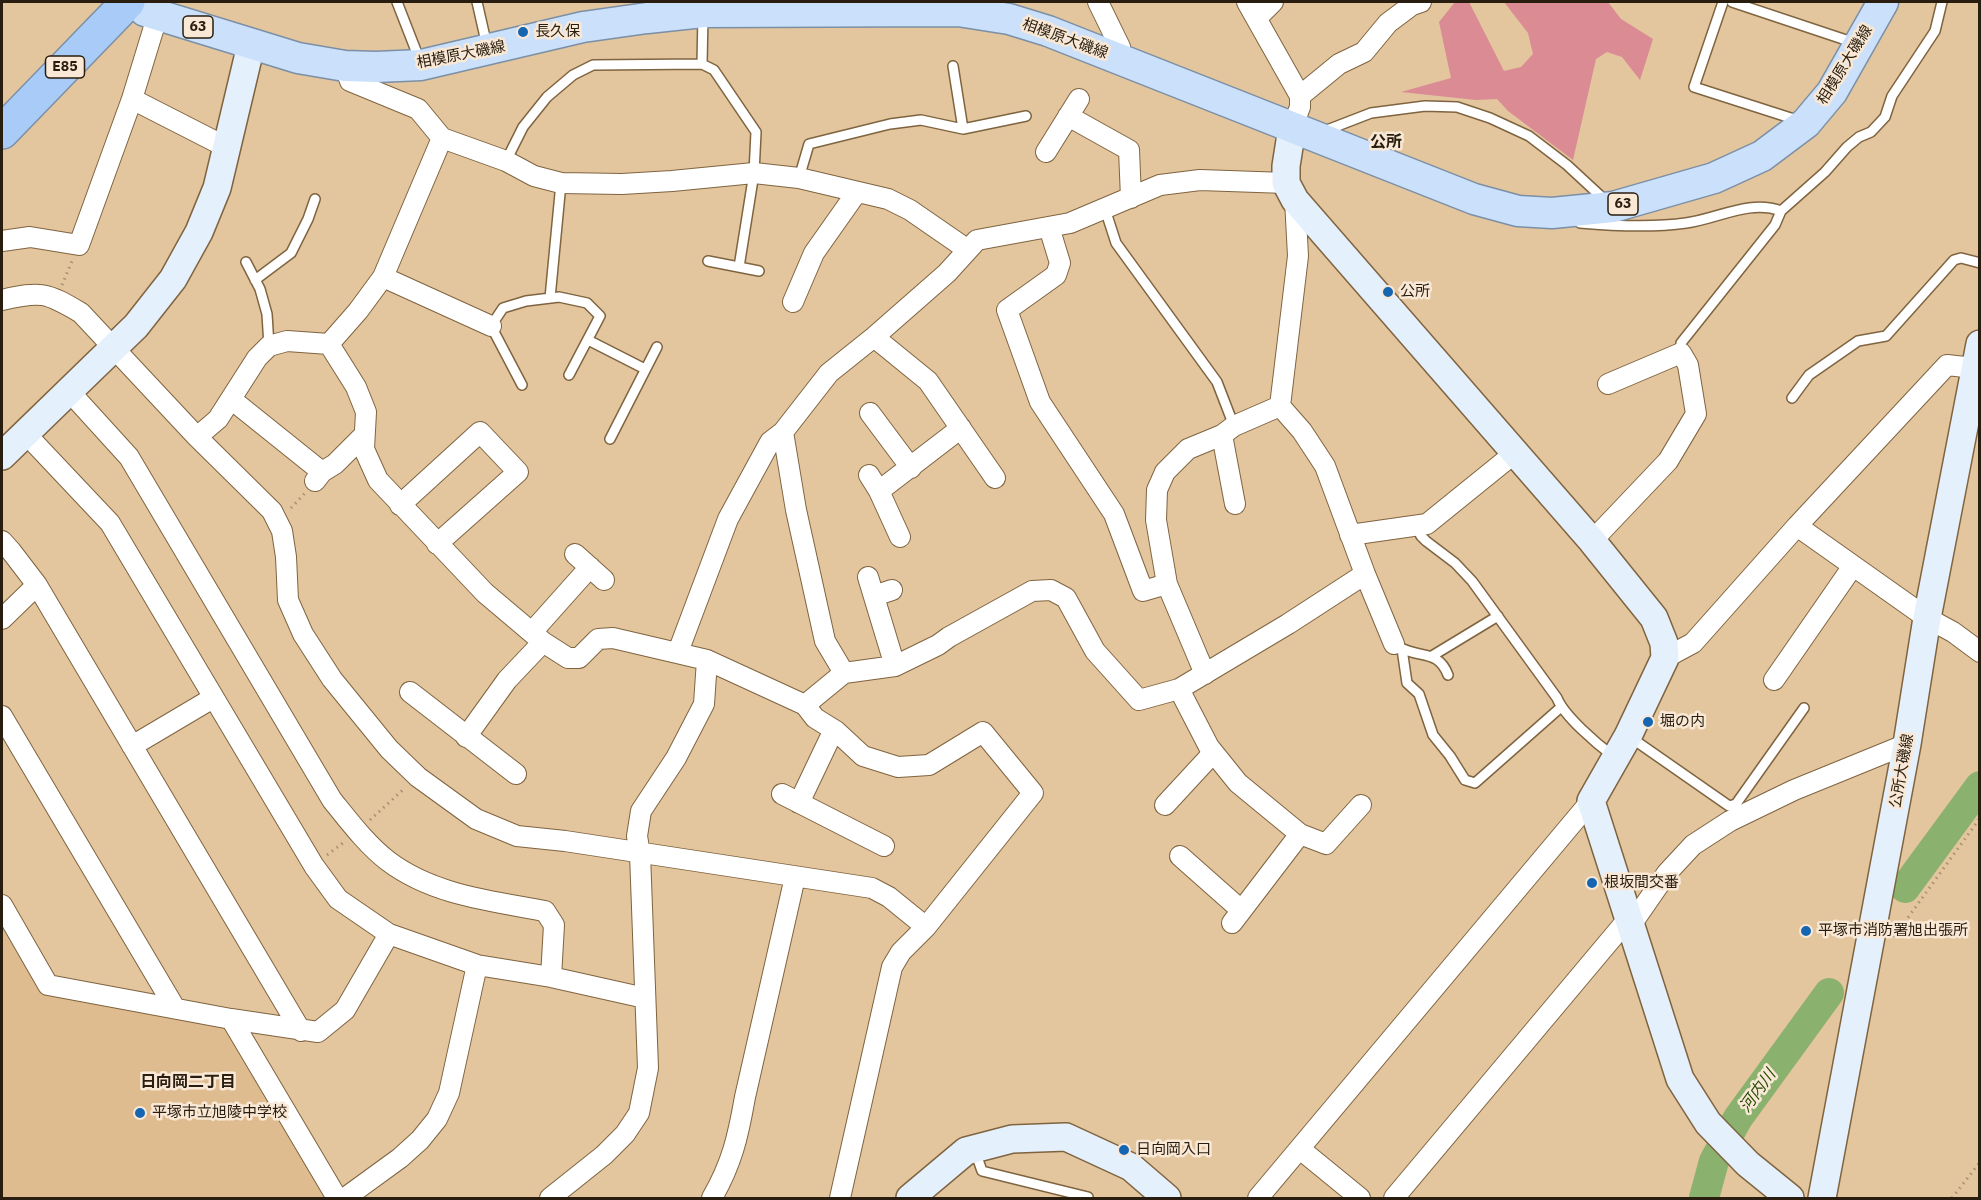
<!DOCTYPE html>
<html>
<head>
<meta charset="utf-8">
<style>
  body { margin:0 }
  #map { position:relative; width:1981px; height:1200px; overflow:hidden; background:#e3c59e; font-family:"IBM Plex Sans",sans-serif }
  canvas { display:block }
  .frame { position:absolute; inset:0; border:3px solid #281d0e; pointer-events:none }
</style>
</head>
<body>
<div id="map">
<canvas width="1981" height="1200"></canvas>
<div class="frame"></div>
</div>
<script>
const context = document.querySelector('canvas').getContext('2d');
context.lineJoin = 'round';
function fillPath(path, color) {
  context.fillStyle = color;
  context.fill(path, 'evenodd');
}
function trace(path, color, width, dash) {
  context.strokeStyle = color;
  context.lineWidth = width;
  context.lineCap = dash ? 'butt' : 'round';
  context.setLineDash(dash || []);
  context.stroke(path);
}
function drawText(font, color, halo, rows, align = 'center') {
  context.font = font + ' "IBM Plex Sans","Noto Sans JP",sans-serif';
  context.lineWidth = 5;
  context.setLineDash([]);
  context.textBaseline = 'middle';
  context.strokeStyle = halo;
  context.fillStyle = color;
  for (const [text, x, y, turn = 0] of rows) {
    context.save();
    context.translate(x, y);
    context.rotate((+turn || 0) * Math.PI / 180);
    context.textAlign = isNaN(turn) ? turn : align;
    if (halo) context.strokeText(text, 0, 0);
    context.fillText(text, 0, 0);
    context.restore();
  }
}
fillPath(new Path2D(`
  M2,927H5L45,991L219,1022L230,1030L326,1198H2Z`), '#dfbc8f');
fillPath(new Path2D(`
  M1455,2H1469L1504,71L1521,67L1533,54L1528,33L1504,2H1608L1621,19L1653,39L1640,80L1622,57L1607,52L1596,59L1573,160L1508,111L1497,99L1476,100L1401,92L1451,78L1439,22Z`), '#da8b93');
trace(new Path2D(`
  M1905,888L1980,786
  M1704,1198L1714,1161L1738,1118L1829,993`), '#8ab16e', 30);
const lane = new Path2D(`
  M397,2L420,61
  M477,2L487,46
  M1723,2L1694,87L1800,121
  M1732,2L1855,43
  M702,64L703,15
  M953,66L963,129
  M1326,132L1327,130L1371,113L1425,106L1457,107L1490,118L1529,136L1567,165L1607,202
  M506,161L523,127L547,97L573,75L593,65L702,64L714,70L756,132L754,173L739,267
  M799,178L809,144L890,124L921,120L963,129L1026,116
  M1105,209L1116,243L1217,382L1234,426
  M1781,211L1825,172L1847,147L1859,137L1871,132L1885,117L1892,96L1935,31L1942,2
  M1580,223C1615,226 1651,228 1686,223C1717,219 1750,199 1781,211L1775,225L1681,343V353
  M708,261L759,271
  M246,262L260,289L267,314L269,346
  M255,280L291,253L308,219L315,199
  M550,298L561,183
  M588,340L645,369
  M522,385L491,326L503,308L526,301L559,297L587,303L600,316L569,375
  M1792,398L1809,375L1858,341L1886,336L1954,260L1961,258L1980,263
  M610,439L657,347
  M1416,526L1421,536L1426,541L1455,563L1472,581L1557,698C1564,716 1597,744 1613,756
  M1399,647C1420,659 1438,649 1448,675
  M1402,649L1407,683L1419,694L1433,735L1450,756L1465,780L1475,783L1560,708
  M1432,656L1498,616
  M1630,737L1729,806L1736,804L1804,708
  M975,1151L982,1171L1088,1197`);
const street = new Path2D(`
  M1098,2L1120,47L1117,58
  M1247,2L1300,96V107L1292,128
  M1257,18L1273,2
  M345,66L350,81L418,109L442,138L506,161L534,176L561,183L622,184L672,181L754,173L799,178L888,199L910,210L968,250
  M1300,96L1339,64L1364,52L1388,23L1412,5L1421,2
  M132,99L158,14
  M1068,116L1129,150L1131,198
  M1046,152L1079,99
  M1295,200L1298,256L1280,406L1302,431L1325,466L1365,574L1394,644
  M1049,227L1060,263L1056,275L1007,310L1040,402L1114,514L1143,591L1167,584
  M2,241L30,237L79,245L132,99L226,147
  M383,277L491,326
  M2,300C41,291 46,292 81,313L197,437L272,511L282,531L286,557L288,600L303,634L332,679L389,749L418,777L476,819L517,836L565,841L872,888L889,897L926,927
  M793,302L814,253L857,192
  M874,337L928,381L995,478
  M329,344L356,387L366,412L364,449L378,480L485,593L543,642L568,658H579L598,639L613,638L707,660L805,705L815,718L836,731L863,756L898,767L929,765L983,732L1033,793L926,927L901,952L892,967L840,1198
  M329,344L358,311L383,277L442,138
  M69,391L129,457L332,800C349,821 367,845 388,861C433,895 491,901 545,911L554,925L551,977
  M231,399L322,472
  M870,413L911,468
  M783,432L796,510L825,641L844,673
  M26,434L110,523L314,866L338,899L389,934L477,965L551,977L645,998
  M1222,435L1235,504
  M197,437L218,419L257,358L269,346L287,341L329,344
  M869,475L879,491L900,537
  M315,481L322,472L335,464L363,436
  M879,491L961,428
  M400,505L480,432L518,472L437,544
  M1797,526L1927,618L1953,632L1980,652
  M1350,535L1427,524L1516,452
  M2,541L11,551L37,585L301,1031
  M1592,541L1668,461L1696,414L1688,365L1681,353L1608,384
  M575,554L604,580
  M868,577L895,666
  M874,596L892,590
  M2,619L37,585
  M532,632L590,567
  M678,652L728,519L770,442L783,432L829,373L874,337L947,273L977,240L1070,223L1160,185L1200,180L1286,183
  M1665,658L1693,643L1797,526L1947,365L1974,368
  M1205,674L1167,584L1156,520L1157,490L1165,472L1188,449L1222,435L1234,426L1280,406
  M1774,680L1853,566
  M1179,689L1209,747L1238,783L1300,834L1326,844L1361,805
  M410,692L516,774
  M805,705L844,673L895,666L938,645L949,637L1032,591L1051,590L1066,598L1095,651L1139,700L1179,689L1288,624L1365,574
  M2,716L175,1008
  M466,737L507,680L543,642
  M132,746L213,698
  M782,794L884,846
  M799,803L829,740L836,731
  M1165,805L1213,753
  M1180,856L1241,910
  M2,905L48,985L231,1019L318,1032L345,1010L389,934
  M1232,923L1300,834
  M1631,925L1667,873L1693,845L1730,821L1794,790L1907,744
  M231,1019L337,1198
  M1300,1149L1360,1198
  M345,1198L400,1158L420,1140L437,1119L449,1093L477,965
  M550,1198L604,1155L625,1134L639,1113L648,1068L640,854L637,836L641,811L676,758L704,704L707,660
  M712,1198C732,1163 738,1137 745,1097L795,877
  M1258,1198L1591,801
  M1394,1198L1628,919`);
const secondary = new Path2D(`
  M1292,128L1286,166V183L1295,200L1592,541L1654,618L1664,643L1665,658L1628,736L1591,801L1680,1079L1708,1123L1748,1164L1790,1198
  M2,456L136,326L173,279L199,232L217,188L251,45
  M910,1198L966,1151L1012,1139L1066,1137L1131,1167L1167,1198
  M1822,1198L1907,744L1927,618L1980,344`);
const primary = new Path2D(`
  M145,11L298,58L345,66L376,67L421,65L583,27L647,18L703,12L958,11L1009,19L1048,31L1474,199L1518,211L1552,213L1613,207L1714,178L1762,156L1806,123L1832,92L1883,2`);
const highway = new Path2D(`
  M2,132L128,2`);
trace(lane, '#7f6440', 12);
trace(street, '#7f6440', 22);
trace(secondary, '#7f6440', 30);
trace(primary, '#7b8fa5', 33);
trace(highway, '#7b8fa5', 36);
trace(new Path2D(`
  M62,285L72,261
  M291,508L305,493
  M370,820L405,788
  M327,855L343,843
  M1894,937L1980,818
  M1952,1198L1980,1162`), '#a99172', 3, [1.5, 4.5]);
trace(lane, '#fff', 9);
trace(street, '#fff', 20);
trace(secondary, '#e5f0fd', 27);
trace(primary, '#cbe0fa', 30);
trace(highway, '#a8ccf7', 33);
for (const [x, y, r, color] of [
  [523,32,6,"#1565b3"],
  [1388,292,6,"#1565b3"],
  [1648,722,6,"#1565b3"],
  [1592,883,6,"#1565b3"],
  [1806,931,6,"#1565b3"],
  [140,1113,6,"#1565b3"],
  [1124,1150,6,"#1565b3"]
]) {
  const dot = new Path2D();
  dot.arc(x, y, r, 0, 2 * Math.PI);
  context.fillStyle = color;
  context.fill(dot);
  trace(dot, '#f8e8d5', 2);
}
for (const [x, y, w] of [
  [198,27,30],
  [65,67,39],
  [1623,204,30]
]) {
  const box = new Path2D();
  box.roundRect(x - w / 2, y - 11, w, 22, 4.5);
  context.fillStyle = '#f8e8d5';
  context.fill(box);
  trace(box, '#281d0e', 1.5);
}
drawText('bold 14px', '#281d0e', null, [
  ["63",198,27],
  ["E85",65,67],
  ["63",1623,204]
]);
drawText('15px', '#281d0e', '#f8e8d5', [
  ["長久保",535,32],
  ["公所",1400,292],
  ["堀の内",1660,722],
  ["根坂間交番",1604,883],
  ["平塚市消防署旭出張所",1818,931],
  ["平塚市立旭陵中学校",152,1113],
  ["日向岡入口",1136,1150]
], 'left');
drawText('15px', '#281d0e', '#f8e8d5', [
  ["相模原大磯線",1065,39,20],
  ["相模原大磯線",461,55,-11],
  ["相模原大磯線",1845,65,-58],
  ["公所大磯線",1902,771,-80]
]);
drawText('bold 16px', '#281d0e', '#f8e8d5', [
  ["公所",1386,142],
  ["日向岡二丁目",188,1082]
]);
drawText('italic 16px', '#274a00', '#f8e8d5', [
  ["河内川",1758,1091,-54]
]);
</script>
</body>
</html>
